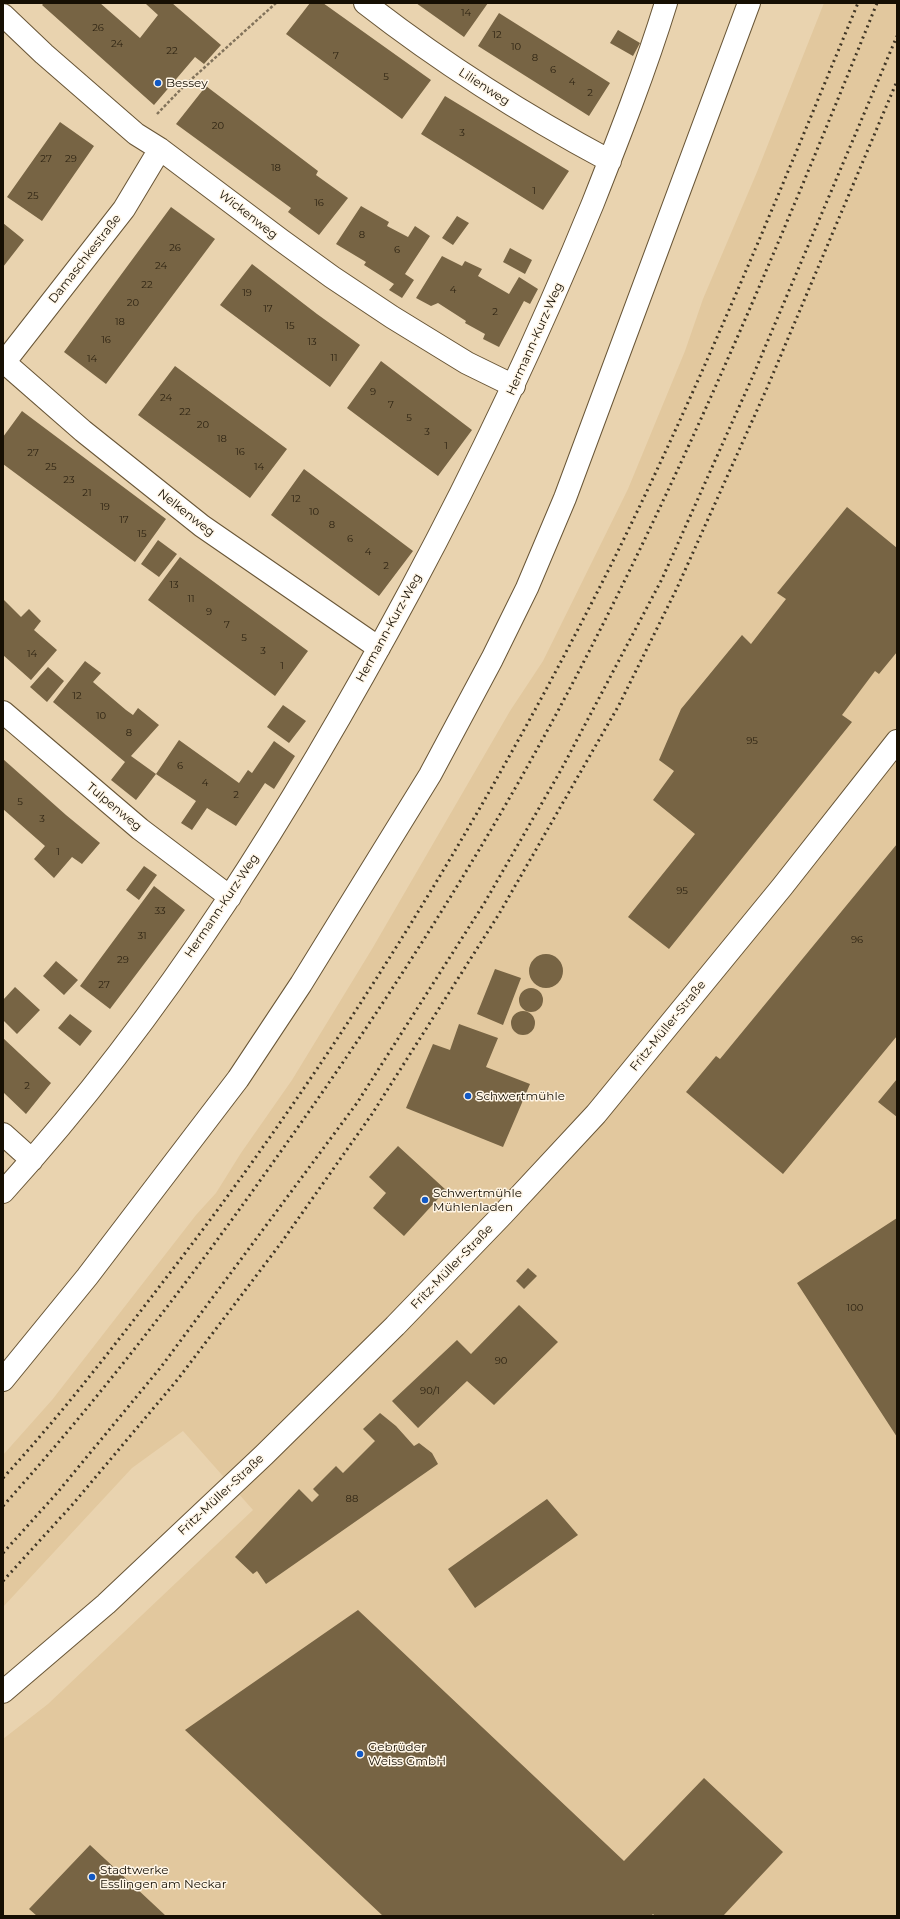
<!DOCTYPE html>
<html>
<head>
<meta charset="utf-8">
<style>
  body { margin:0 }
  #map { position:relative; width:900px; height:1919px; overflow:hidden; background:#e9d3af; font-family:Montserrat,sans-serif }
  canvas { display:block }
  .frame { position:absolute; inset:0; border:4px solid #160f03; pointer-events:none }
</style>
</head>
<body>
<div id="map">
<canvas width="900" height="1919"></canvas>
<div class="frame"></div>
</div>
<script>
const context = document.querySelector('canvas').getContext('2d');
context.lineJoin = 'round';
function fillPath(path, color) {
  context.fillStyle = color;
  context.fill(path, 'evenodd');
}
function trace(path, color, width, dash) {
  context.strokeStyle = color;
  context.lineWidth = width;
  context.lineCap = dash ? 'butt' : 'round';
  context.setLineDash(dash || []);
  context.stroke(path);
}
function drawText(font, color, halo, rows, align = 'center') {
  context.font = font + ' Montserrat,sans-serif';
  context.lineWidth = 3;
  context.setLineDash([]);
  context.textBaseline = 'middle';
  context.strokeStyle = halo;
  context.fillStyle = color;
  for (const [text, x, y, turn = 0] of rows) {
    context.save();
    context.translate(x, y);
    context.rotate((+turn || 0) * Math.PI / 180);
    context.textAlign = isNaN(turn) ? turn : align;
    if (halo) context.strokeText(text, 0, 0);
    context.fillText(text, 0, 0);
    context.restore();
  }
}
fillPath(new Path2D(`
  M824,3H897V1916H3V1739L48,1704L253,1510L183,1431L132,1468L3,1607V1455L52,1400L196,1215L216,1193L241,1153L292,1080L372,949L510,711L543,661L628,489L685,351L703,299L757,172Z`), '#e2c89e');
fillPath(new Path2D(`
  M44,3H100L140,38L158,15L146,4L147,3H172L221,45L204,64L195,57L154,105L42,5Z
  M310,3H323L431,80L402,119L286,34Z
  M416,3H488L464,37Z
  M499,13L610,83L589,116L478,46Z
  M618,30L640,43L633,56L610,43Z
  M206,86L318,171L316,175L348,198L319,235L288,212L291,208L176,124Z
  M445,96L569,171L543,210L421,134Z
  M60,122L94,146L42,221L7,197Z
  M361,206L389,222L387,226L408,237L415,226L430,236L405,274L414,280L402,298L389,290L394,284L364,265L366,262L336,244Z
  M171,207L215,239L106,384L64,352Z
  M457,216L469,223L453,245L442,238Z
  M3,223L24,240L3,267Z
  M510,248L532,260L525,274L503,262Z
  M442,256L462,266L465,261L482,269L478,276L509,294L519,277L538,289L530,304L524,301L499,347L483,339L485,334L465,323L466,321L438,303L431,306L416,298Z
  M252,264L317,314L360,345L330,387L220,305Z
  M381,361L472,430L438,476L347,408Z
  M175,366L287,449L250,498L138,415Z
  M22,411L166,519L135,562L3,464V437Z
  M304,469L413,551L379,596L271,515Z
  M847,507L897,548V652L879,674L875,671L842,715L852,722L669,949L628,917L695,834L653,800L674,771L659,760L681,709L742,635L751,644L786,599L777,593Z
  M158,540L177,554L159,577L141,564Z
  M180,557L308,651L275,696L148,600Z
  M3,599L21,617L29,609L41,621L34,630L57,650L31,680L3,655Z
  M85,661L101,673L93,682L126,710L133,715L138,708L159,725L131,756L156,774L136,800L111,780L125,762L53,702Z
  M48,667L64,681L47,702L30,687Z
  M283,705L306,721L289,743L267,727Z
  M179,740L239,783L248,770L252,773L274,741L295,756L274,789L265,783L236,826L207,808L192,830L181,823L196,801L156,774Z
  M3,759L66,815L100,843L82,864L72,857L54,878L34,859L45,846L3,809Z
  M897,844V1036L783,1174L686,1092L716,1056L720,1059Z
  M144,866L157,875L139,900L126,890Z
  M154,886L185,910L110,1009L80,986Z
  M529 971a17 17 0 1 1 34 0a17 17 0 1 1-34 0Z
  M56,961L78,980L64,995L43,976Z
  M495,969L521,978L503,1025L477,1014Z
  M15,987L40,1010L17,1034L3,1020V1000Z
  M519 1000a12 12 0 1 1 24 0a12 12 0 1 1-24 0Z
  M511 1023a12 12 0 1 1 24 0a12 12 0 1 1-24 0Z
  M70,1014L92,1031L80,1046L58,1028Z
  M459,1024L498,1038L486,1067L530,1084L503,1147L406,1108L433,1044L450,1050Z
  M3,1038L51,1083L26,1114L3,1092Z
  M897,1079V1117L878,1102Z
  M398,1146L446,1190L404,1236L373,1208L386,1193L369,1177Z
  M897,1218V1437L797,1283Z
  M528,1268L537,1276L524,1289L516,1281Z
  M519,1305L558,1342L494,1405L467,1381L418,1428L392,1401L457,1340L471,1354Z
  M380,1413L396,1426L414,1446L419,1443L432,1453L438,1464L266,1584L257,1571L253,1574L235,1557L299,1489L312,1502L319,1495L313,1489L336,1466L343,1473L375,1441L363,1429Z
  M547,1499L578,1535L475,1608L448,1569Z
  M358,1610L624,1861L704,1778L783,1852L723,1916H655L653,1914L651,1916H383L185,1730Z
  M90,1845L166,1916H37L29,1909Z`), '#776444');
const street = new Path2D(`
  M365,3C442,63 524,115 610,161
  M3,15L44,54L136,134L160,149L281,240L332,277L392,317L467,363L514,386
  M4,362L83,431L202,526L379,648
  M3,364L124,209L160,149
  M3,712L140,829L230,897
  M3,1134L32,1160
  M3,1192C167,1012 296,803 411,589C478,464 539,335 593,203C619,137 645,71 666,3`);
const secondary = new Path2D(`
  M3,1380L87,1277L238,1079L301,984L430,775L492,659L527,588L565,498L749,3
  M3,1692L106,1604L264,1455L395,1326L503,1214L596,1114L782,887L897,741`);
trace(street, '#685536', 24);
trace(secondary, '#685536', 24);
trace(new Path2D(`
  M157,114L185,85L276,3`), '#82735b', 2.5, [3, 2]);
trace(street, '#fff', 22);
trace(secondary, '#fff', 22);
trace(new Path2D(`
  M3,1478C61,1415 114,1346 166,1278C339,1054 485,815 612,563C703,380 780,191 858,3
  M3,1506C99,1399 186,1285 269,1168C383,1009 490,843 580,669C692,453 786,228 877,3
  M3,1553L57,1493L161,1367L357,1103L485,902L561,770L662,579L752,378L897,36
  M3,1581L73,1504L178,1379L281,1243L372,1114L499,914L619,705L677,588L767,388L897,81`), '#403625', 3, [2, 4]);
for (const [x, y, r, color] of [
  [158,83,4,"#1259c4"],
  [468,1096,4,"#1259c4"],
  [425,1200,4,"#1259c4"],
  [360,1754,4,"#1259c4"],
  [92,1877,4,"#1259c4"]
]) {
  const dot = new Path2D();
  dot.arc(x, y, r, 0, 2 * Math.PI);
  context.fillStyle = color;
  context.fill(dot);
  trace(dot, '#fff6e7', 1.5);
}
drawText('10px', '#2e2413', null, [
  ["14",466,13],
  ["26",98,28],
  ["12",497,35],
  ["24",117,44],
  ["10",516,47],
  ["22",172,51],
  ["7",336,56],
  ["8",535,58],
  ["6",553,70],
  ["5",386,77],
  ["4",572,82],
  ["2",590,93],
  ["20",218,126],
  ["3",462,133],
  ["27",46,159],
  ["29",71,159],
  ["18",276,168],
  ["1",534,191],
  ["25",33,196],
  ["16",319,203],
  ["8",362,235],
  ["26",175,248],
  ["6",397,250],
  ["24",161,266],
  ["22",147,285],
  ["4",453,290],
  ["19",247,293],
  ["20",133,303],
  ["17",268,309],
  ["2",495,312],
  ["18",120,322],
  ["15",290,326],
  ["16",106,340],
  ["13",312,342],
  ["11",334,358],
  ["14",92,359],
  ["9",373,392],
  ["24",166,398],
  ["7",391,405],
  ["22",185,412],
  ["5",409,418],
  ["20",203,425],
  ["3",427,432],
  ["18",222,439],
  ["1",446,446],
  ["16",240,452],
  ["27",33,453],
  ["25",51,467],
  ["14",259,467],
  ["23",69,480],
  ["21",87,493],
  ["12",296,499],
  ["19",105,507],
  ["10",314,512],
  ["17",124,520],
  ["8",332,525],
  ["15",142,534],
  ["6",350,539],
  ["4",368,552],
  ["2",386,566],
  ["13",174,585],
  ["11",191,599],
  ["9",209,612],
  ["7",227,625],
  ["5",244,638],
  ["3",263,651],
  ["14",32,654],
  ["1",282,666],
  ["12",77,696],
  ["10",101,716],
  ["8",129,733],
  ["95",752,741],
  ["6",180,766],
  ["4",205,783],
  ["2",236,795],
  ["5",20,802],
  ["3",42,819],
  ["1",58,852],
  ["95",682,891],
  ["33",160,911],
  ["31",142,936],
  ["96",857,940],
  ["29",123,960],
  ["27",104,985],
  ["2",27,1086],
  ["100",855,1308],
  ["90",501,1361],
  ["90/1",430,1391],
  ["88",352,1499]
]);
drawText('12px', '#160f03', '#fff6e7', [
  ["Bessey",166,83],
  ["Schwertmühle",476,1096],
  ["Schwertmühle",433,1193],
  ["Mühlenladen",433,1207],
  ["Gebrüder",368,1747],
  ["Weiss GmbH",368,1761],
  ["Stadtwerke",100,1870],
  ["Esslingen am Neckar",100,1884]
], 'left');
drawText('12px', '#160f03', '#fff6e7', [
  ["Lilienweg",484,87,33],
  ["Wickenweg",248,215,38],
  ["Damaschkestraße",85,259,-52],
  ["Hermann-Kurz-Weg",535,339,-66],
  ["Nelkenweg",186,513,38],
  ["Hermann-Kurz-Weg",389,628,-61],
  ["Tulpenweg",114,807,40],
  ["Hermann-Kurz-Weg",222,906,-56],
  ["Fritz-Müller-Straße",668,1026,-51],
  ["Fritz-Müller-Straße",452,1267,-46],
  ["Fritz-Müller-Straße",221,1495,-43]
]);
</script>
</body>
</html>
